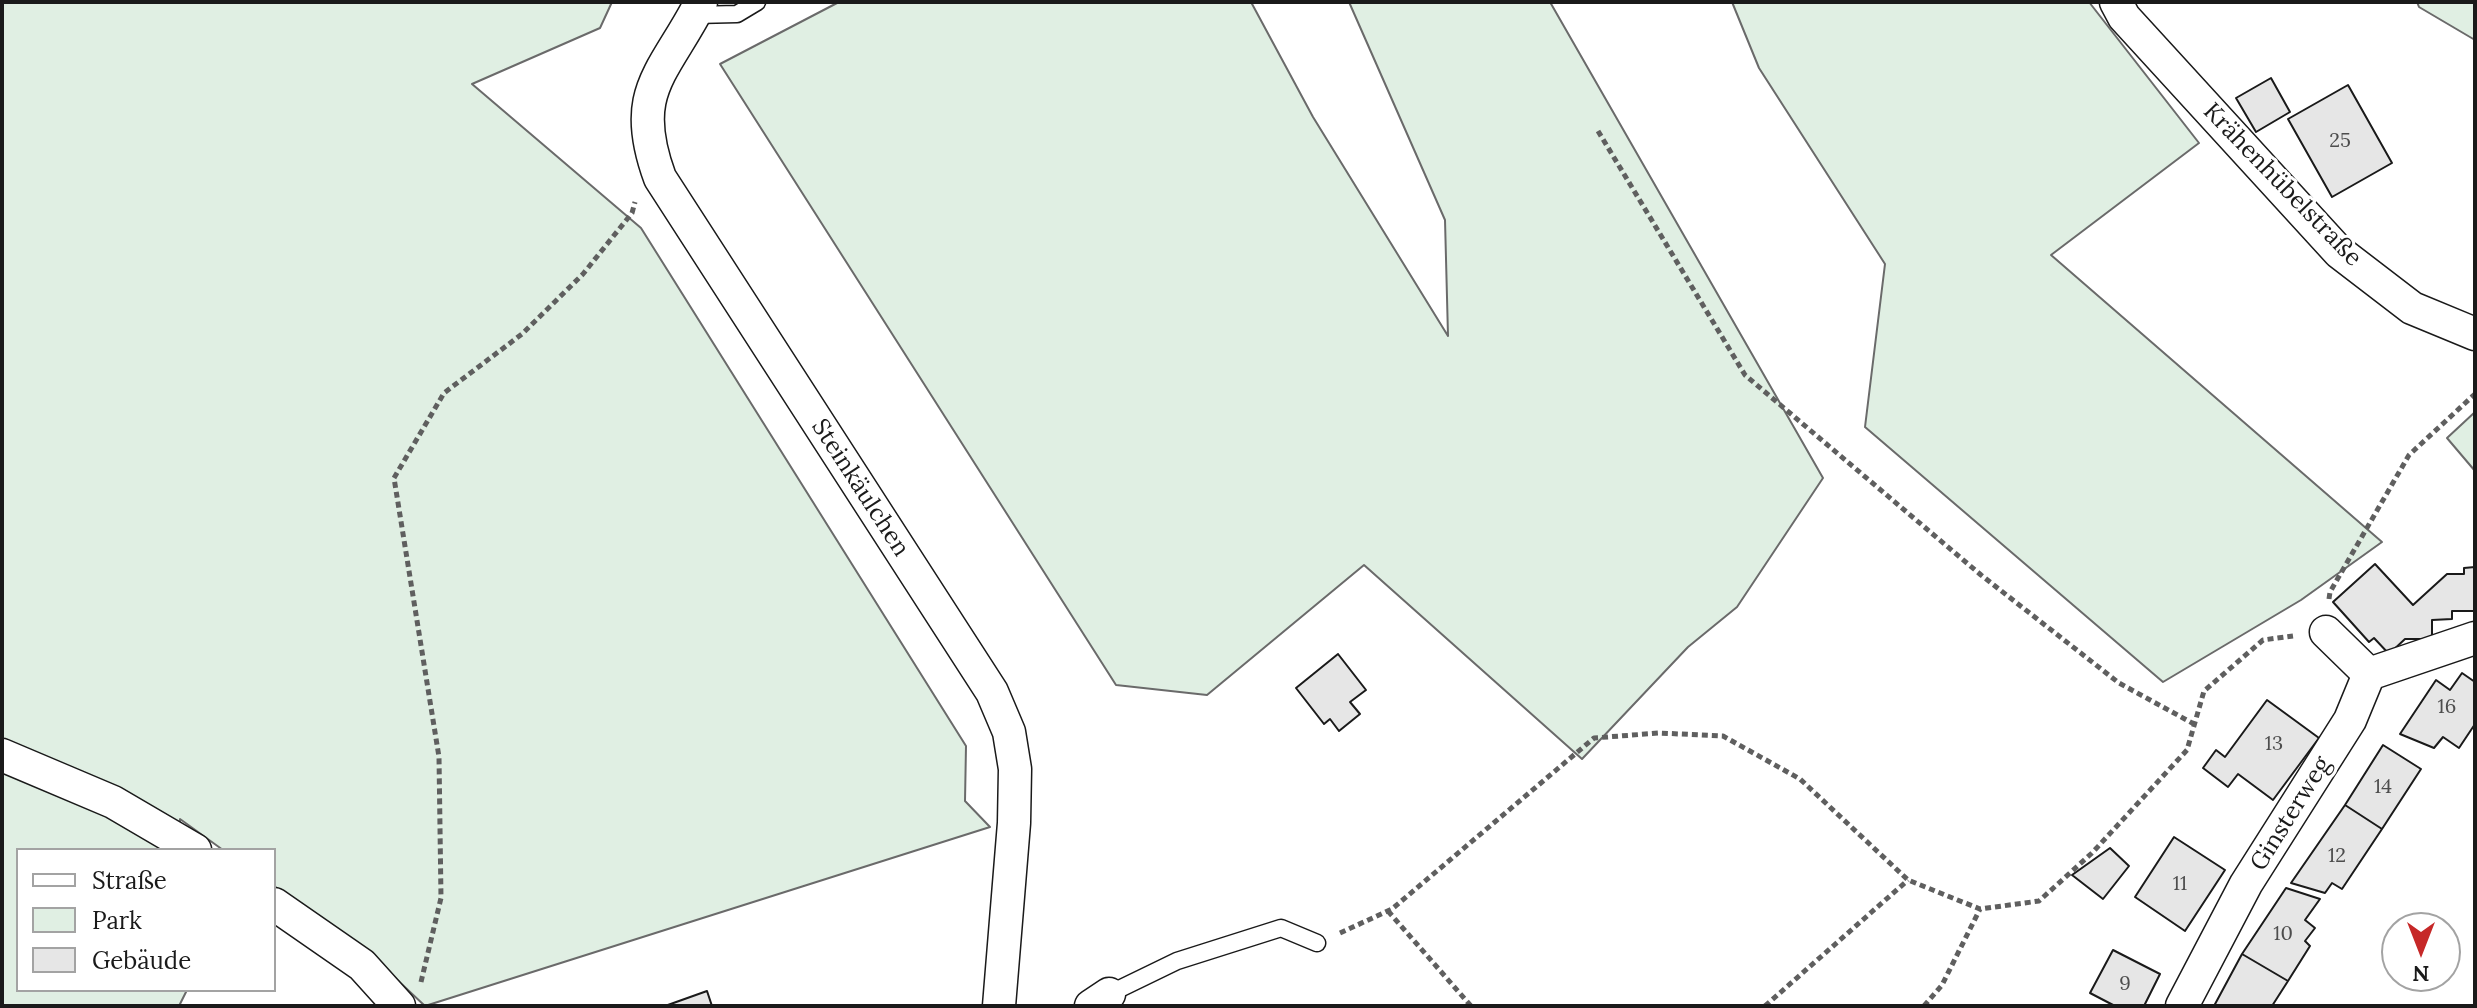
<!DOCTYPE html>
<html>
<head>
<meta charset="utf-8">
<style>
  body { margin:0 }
  #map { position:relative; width:2477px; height:1008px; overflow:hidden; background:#fff; font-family:Lora,serif }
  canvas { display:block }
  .frame { position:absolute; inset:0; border:4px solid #1a1a1a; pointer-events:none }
  .legend { position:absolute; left:16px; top:848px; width:260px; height:144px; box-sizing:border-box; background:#fff; border:2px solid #a3a3a3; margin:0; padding:10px 14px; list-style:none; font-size:24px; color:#1a1a1a }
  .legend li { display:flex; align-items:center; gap:16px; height:40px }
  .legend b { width:40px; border:2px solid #a3a3a3 }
  .north { position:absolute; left:2381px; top:912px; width:80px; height:80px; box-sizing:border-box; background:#fff; border:2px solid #a3a3a3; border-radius:50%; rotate:180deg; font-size:22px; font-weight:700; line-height:32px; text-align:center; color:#1a1a1a }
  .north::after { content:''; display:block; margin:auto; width:28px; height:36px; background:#c62828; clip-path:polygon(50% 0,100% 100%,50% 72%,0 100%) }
</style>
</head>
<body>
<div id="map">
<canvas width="2477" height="1008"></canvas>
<div class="frame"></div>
<ul class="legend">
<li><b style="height:10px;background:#fff"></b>Straße</li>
<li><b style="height:22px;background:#e0efe3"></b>Park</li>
<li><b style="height:22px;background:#e6e6e6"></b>Gebäude</li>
</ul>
<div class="north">N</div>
</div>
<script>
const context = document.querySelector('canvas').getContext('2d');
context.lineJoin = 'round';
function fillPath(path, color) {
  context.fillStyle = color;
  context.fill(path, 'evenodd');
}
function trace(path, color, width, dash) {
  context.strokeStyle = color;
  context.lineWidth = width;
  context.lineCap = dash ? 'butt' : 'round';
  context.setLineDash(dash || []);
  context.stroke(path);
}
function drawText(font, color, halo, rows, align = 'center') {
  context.font = font + ' Lora,serif';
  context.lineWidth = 6;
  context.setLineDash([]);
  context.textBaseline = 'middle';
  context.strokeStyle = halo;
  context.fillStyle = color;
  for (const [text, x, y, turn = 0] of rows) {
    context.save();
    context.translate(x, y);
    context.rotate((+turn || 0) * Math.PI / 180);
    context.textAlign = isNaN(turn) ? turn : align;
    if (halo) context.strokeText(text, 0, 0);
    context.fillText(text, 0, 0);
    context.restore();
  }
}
const green = new Path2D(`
  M2,2H612L600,28L472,84L641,228L966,746L965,801L990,827L425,1006L377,961L274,886V850H223L180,819L179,850H18V990H187L179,1006H2Z
  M839,2H1251L1313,117L1448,336L1445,220L1349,2H1550L1823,478L1737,607L1688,647L1582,759L1364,565L1207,695L1116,685L720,64Z
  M1732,2H2089L2199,143L2051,255L2382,542L2301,600L2163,682L1865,427L1885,264L1759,68Z
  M2417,2H2475V40L2419,7Z
  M2475,412V471L2447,438Z`);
fillPath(green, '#e0efe3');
trace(green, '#6a6a6a', 2);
const building = new Path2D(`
  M2271,78L2290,112L2256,132L2236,98Z
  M2348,85L2392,163L2332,197L2288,119Z
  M2375,564L2413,605L2447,574H2464V568L2475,567V611H2452V619L2432,620V639H2405L2389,654L2374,638L2369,642L2333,602Z
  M1338,654L1366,690L1350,702L1360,714L1339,731L1330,719L1324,724L1296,688Z
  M2462,673L2475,682V724L2459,748L2443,737L2434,748L2400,734L2436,680L2450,690Z
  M2267,700L2319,738L2273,800L2238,774L2228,787L2203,768L2216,750L2225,757Z
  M2383,745L2421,769L2382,829L2345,805Z
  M2345,805L2382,829L2342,889L2332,883L2325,893L2291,883Z
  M2174,837L2225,870L2185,931L2135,897Z
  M2110,848L2129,866L2103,899L2072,875Z
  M2286,888L2320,899L2305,920L2315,928L2305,941L2310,946L2288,981L2242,954Z
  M2113,950L2160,974L2144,1006H2115L2090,993Z
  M2242,954L2288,981L2272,1006H2214Z
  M707,991L712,1006H665Z`);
fillPath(building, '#e6e6e6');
trace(building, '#1a1a1a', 2);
const service = new Path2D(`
  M695,15L737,14L757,2
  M1109,994L1177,961L1281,928L1317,943`);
const minor = new Path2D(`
  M701,2C664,74 628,91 660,178L992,692L1009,732L1015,769L1014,823L999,1006
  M2116,2L2124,17L2339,252L2412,308L2475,334
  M2369,674L2475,638
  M2,755L113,802L195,850
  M274,904L362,965L399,1006
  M1091,1006L1109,994
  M2182,1006L2246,884L2350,720L2369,674L2326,632`);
trace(service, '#1a1a1a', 19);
trace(minor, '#1a1a1a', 35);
trace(new Path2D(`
  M1598,131L1745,375L1981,575L2119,683L2194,724
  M2329,599L2330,592L2409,455L2475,394
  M1388,911L1471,1006
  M1340,933L1392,909L1594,738L1659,733L1723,736L1800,779L1908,880L1980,909L2039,901L2092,853L2187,750L2204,691L2263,640L2293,636
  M421,982L441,898L439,757L394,478L444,393L522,334L583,274L632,213L635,202
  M1765,1006L1908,880
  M1924,1006L1942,985L1980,909`), '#5f5f5f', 5, [6, 4]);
trace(service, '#fff', 16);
trace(minor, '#fff', 32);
drawText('20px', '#4d4d4d', null, [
  ["25",2340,141],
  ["16",2447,707],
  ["13",2274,744],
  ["14",2383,787],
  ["12",2337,856],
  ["11",2180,884],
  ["10",2283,934],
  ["9",2125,984]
]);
drawText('24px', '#1a1a1a', '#fff', [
  ["Krähenhübelstraße",2282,185,46],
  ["Steinkäulchen",860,488,57],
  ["Ginsterweg",2291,814,-58]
]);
</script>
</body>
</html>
